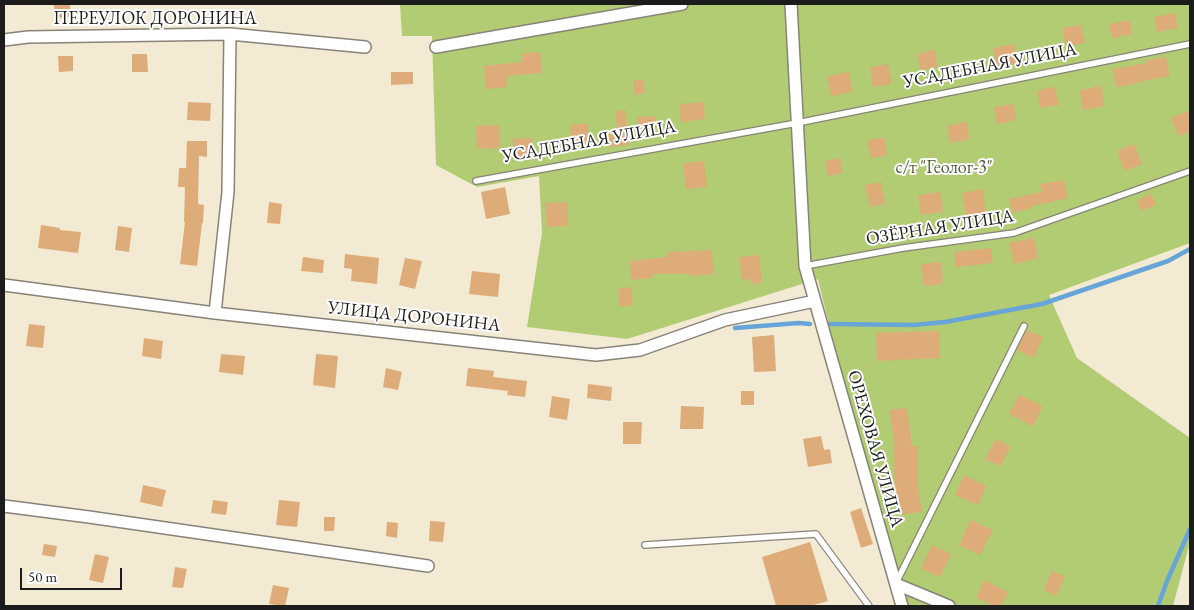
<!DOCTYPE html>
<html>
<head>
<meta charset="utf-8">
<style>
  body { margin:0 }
  #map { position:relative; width:1194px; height:610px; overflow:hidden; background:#f3ead4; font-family:"EB Garamond",serif }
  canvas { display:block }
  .frame { position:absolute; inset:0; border:5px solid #1c1c1c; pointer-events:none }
  .scale { position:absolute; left:20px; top:568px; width:102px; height:22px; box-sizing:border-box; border:2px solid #1c1c1c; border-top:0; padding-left:6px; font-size:15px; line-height:18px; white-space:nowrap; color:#1c1c1c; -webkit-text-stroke:4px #fff; paint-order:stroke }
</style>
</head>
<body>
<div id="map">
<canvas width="1194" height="610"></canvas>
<div class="frame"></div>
<div class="scale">50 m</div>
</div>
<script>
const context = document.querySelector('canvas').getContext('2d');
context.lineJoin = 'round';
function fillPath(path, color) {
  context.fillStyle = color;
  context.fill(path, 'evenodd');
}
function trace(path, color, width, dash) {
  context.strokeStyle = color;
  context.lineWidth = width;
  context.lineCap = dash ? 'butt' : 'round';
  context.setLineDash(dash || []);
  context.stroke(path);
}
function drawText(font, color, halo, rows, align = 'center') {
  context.font = font + ' "EB Garamond",serif';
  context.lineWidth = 4;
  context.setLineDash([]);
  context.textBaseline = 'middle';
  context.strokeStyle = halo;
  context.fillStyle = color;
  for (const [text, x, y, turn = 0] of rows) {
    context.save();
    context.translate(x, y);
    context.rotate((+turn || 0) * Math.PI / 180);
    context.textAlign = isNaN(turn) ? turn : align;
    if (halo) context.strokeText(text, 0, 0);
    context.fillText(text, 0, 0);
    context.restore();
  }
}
fillPath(new Path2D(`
  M400,4H1190V243L1049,295L1077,358L1190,438V542L1173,606H897L818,279L627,339L527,327L542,233L539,176L477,187L436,165L432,36H402Z`), '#b1cc72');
trace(new Path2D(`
  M829,324L914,325L945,322L1042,304L1168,261L1190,249
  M735,328L799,323L810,324
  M1158,606L1167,581L1190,529`), '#67a5d8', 4.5);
fillPath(new Path2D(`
  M54,4H70V17L54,18Z
  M1175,13L1178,28L1157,32L1154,17Z
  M1130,20L1132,34L1112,38L1109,24Z
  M1081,25L1085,43L1066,46L1062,28Z
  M1014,44L1017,63L996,67L993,48Z
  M935,50L938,67L921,70L917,54Z
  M540,52L542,73L506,76L507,87L486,89L484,66L522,62V53Z
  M132,54H147L148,72H132Z
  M58,56H73V71L59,72Z
  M1166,57L1170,76L1138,82V83L1116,87L1113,69L1147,63V60Z
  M977,61L979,71L963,74L962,63Z
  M888,64L892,84L873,87L870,67Z
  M391,72H413V84L391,85Z
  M849,72L852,92L831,96L827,76Z
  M643,79L645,93L635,95L633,81Z
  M1101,86L1105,106L1083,110L1080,90Z
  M1055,87L1059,105L1040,108L1037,90Z
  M188,102L211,103L210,121L187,120Z
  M704,102L705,119L681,122L680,104Z
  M1013,104L1016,120L997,124L994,107Z
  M625,110L629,145L610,147L609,135L617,134L616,111Z
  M1190,110V131L1179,136L1171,118Z
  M655,116L656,133L638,134L637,117Z
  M967,122L970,139L950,143L947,126Z
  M587,123L589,143L572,144L570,125Z
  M499,125L500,148L477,149L476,126Z
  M884,137L887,155L871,158L867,141Z
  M532,138L534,159L515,160L513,139Z
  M187,141H207V157L199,156L198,204L204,205L203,223H202L197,266L180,264L185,222H184L185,187H178L179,168H186Z
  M1134,144L1142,164L1125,171L1117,151Z
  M840,158L843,173L828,176L825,161Z
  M704,161L707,187L686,189L683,163Z
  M1064,180L1068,198L1032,206V208L1012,213L1009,199L1042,192L1040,184Z
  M881,182L885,204L870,207L865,185Z
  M505,187L510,214L486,219L481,192Z
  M983,189L986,214L966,217L962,193Z
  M940,192L943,212L921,215L918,195Z
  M1152,194L1156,205L1141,211L1137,200Z
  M269,202L282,204L280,224L267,223Z
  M567,202L568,226L547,227L545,203Z
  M41,225L60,228V230L81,232L78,253L38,248Z
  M118,226L132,228L129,252L115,250Z
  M1034,238L1038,258L1014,264L1009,243Z
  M991,248L993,263L956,267L954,252Z
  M712,250L714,274L690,276V274H653V278L631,280L630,261L667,257V252Z
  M345,254L379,258L377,284L351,281L352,269L344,268Z
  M759,255L762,283L751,284V279L742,280L739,257Z
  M303,257L324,260L323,273L301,271Z
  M405,258L422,261L415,289L399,285Z
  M941,262L943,284L924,286L921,264Z
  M472,271L500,274L498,297L469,294Z
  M631,287L633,305L620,307L618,289Z
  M29,324L45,326L43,348L26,346Z
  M1027,330L1043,337L1033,358L1017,350Z
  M939,331L940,358L877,361L876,333Z
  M774,335L776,371L754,372L752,337Z
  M144,338L163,341L161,359L142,356Z
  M221,354L245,356L243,375L219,372Z
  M316,354L338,356L335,388L313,385Z
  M386,368L402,372L398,390L383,387Z
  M468,368L494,371L493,377L527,381L525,397L507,395L508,391L466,386Z
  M588,384L612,387L611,401L587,398Z
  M741,391H754V405H741Z
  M1019,395L1043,406L1033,426L1009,414Z
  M552,396L570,399L567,420L549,417Z
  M681,406L704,407L703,429H680Z
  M907,408L912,446H918V487L922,512L899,515L894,478V442L890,410Z
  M623,422H642L641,444H623Z
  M821,436L824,450L830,449L832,463L808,467L803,439Z
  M996,439L1011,447L1000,466L985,459Z
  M964,475L987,486L978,505L955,495Z
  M143,485L166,490L162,507L140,502Z
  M213,500L228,502L226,515L211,513Z
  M279,500L300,502L297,527L276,525Z
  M861,508L873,544L861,548L850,512Z
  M324,517H335L334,531H324Z
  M971,520L993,530L980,555L959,545Z
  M430,521L445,522L443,542L429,541Z
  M387,522L398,523L397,538L386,536Z
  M810,542L828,601L810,606H776L762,557Z
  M44,544L57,546L55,557L42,555Z
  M932,545L951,554L940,577L921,568Z
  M95,554L109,557L103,583L89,580Z
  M175,567L187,569L183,588L172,587Z
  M1052,571L1065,576L1056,596L1044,590Z
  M984,580L1008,592L1001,606H994L976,598Z
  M273,585L289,588L285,606L269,604Z`), '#deac78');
const service = new Path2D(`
  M476,181L797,123L1190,44
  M805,266L903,248L1014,233L1190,171
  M645,545L816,534L869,606
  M897,581L1024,326`);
const minor = new Path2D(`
  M791,4L805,266L902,606
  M4,40L28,37L230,34L365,47
  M436,47L682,4
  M4,285L215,313L596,355L640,350L725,320L815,301
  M215,313L228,192L230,34
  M4,506L89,517L428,566
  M896,584L949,606`);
trace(service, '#888378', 8);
trace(minor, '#888378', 14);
trace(service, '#fff', 5.5);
trace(minor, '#fff', 11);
drawText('18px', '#1c1c1c', '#fff', [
  ["ПЕРЕУЛОК ДОРОНИНА",155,19],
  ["УСАДЕБНАЯ УЛИЦА",990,66,-11],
  ["УСАДЕБНАЯ УЛИЦА",589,142,-10],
  ["ОЗЁРНАЯ УЛИЦА",940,228,-9],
  ["УЛИЦА ДОРОНИНА",414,317,6],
  ["ОРЕХОВАЯ УЛИЦА",875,449,74]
]);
drawText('18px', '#505a3a', '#fff', [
  ["с/т \"Геолог-3\"",944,168]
]);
</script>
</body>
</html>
